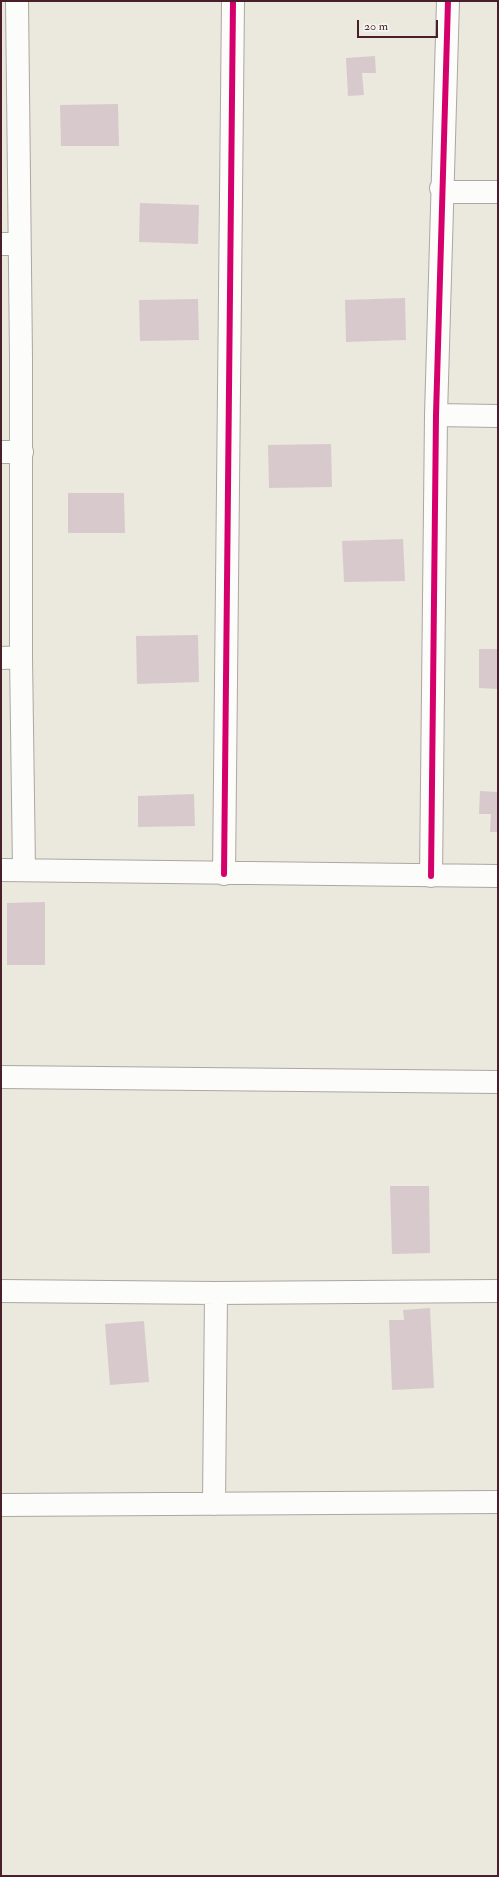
<!DOCTYPE html>
<html>
<head>
<meta charset="utf-8">
<style>
  body { margin:0 }
  #map { position:relative; width:499px; height:1877px; overflow:hidden; background:#ebe8de; font-family:"IM FELL Double Pica",serif }
  canvas { display:block }
  .frame { position:absolute; inset:0; border:2px solid #4a1f2b; pointer-events:none }
  .scale { position:absolute; left:357px; top:20px; width:81px; height:18px; box-sizing:border-box; border:2px solid #4a1f2b; border-top:0; padding-left:5px; font-size:12px; line-height:14px; white-space:nowrap; color:#4a1f2b; -webkit-text-stroke:3px #f6f6f2; paint-order:stroke }
</style>
</head>
<body>
<div id="map">
<canvas width="499" height="1877"></canvas>
<div class="frame"></div>
<div class="scale">20 m</div>
</div>
<script>
const context = document.querySelector('canvas').getContext('2d');
context.lineJoin = 'round';
function fillPath(path, color) {
  context.fillStyle = color;
  context.fill(path, 'evenodd');
}
function trace(path, color, width, dash) {
  context.strokeStyle = color;
  context.lineWidth = width;
  context.lineCap = dash ? 'butt' : 'round';
  context.setLineDash(dash || []);
  context.stroke(path);
}
fillPath(new Path2D(`
  M375,56L376,73H362L364,95L348,96L346,58Z
  M118,104L119,146H61L60,105Z
  M140,203L199,205L198,244L139,242Z
  M405,298L406,340L346,342L345,300Z
  M198,299L199,340L140,341L139,300Z
  M331,444L332,487L269,488L268,445Z
  M68,493H124L125,533H68Z
  M403,539L405,581L344,582L342,541Z
  M198,635L199,682L137,684L136,636Z
  M479,649H498V689L479,688Z
  M480,791L498,792V832H490L491,814H479Z
  M194,794L195,826L138,827V796Z
  M45,902V965H7V903Z
  M390,1186H429L430,1253L392,1254Z
  M430,1308L434,1388L392,1390L389,1320H404L403,1310Z
  M144,1321L149,1382L110,1385L105,1324Z`), '#d8cacc');
const street = new Path2D(`
  M17,1L21,358V657L24,869
  M441,188L446,192H498
  M1,244H19
  M436,415L498,416
  M1,452H22
  M1,658L21,657
  M1,870L498,876
  M224,874L233,1
  M431,876L436,415L448,1
  M1,1077L498,1082
  M1,1291L216,1293L498,1291
  M214,1504L216,1293
  M1,1505L498,1502`);
trace(street, '#ada6a2', 24);
trace(street, '#fcfcfa', 22);
trace(new Path2D(`
  M224,874L233,1
  M431,876L436,415L448,1`), '#d6006c', 6);
</script>
</body>
</html>
